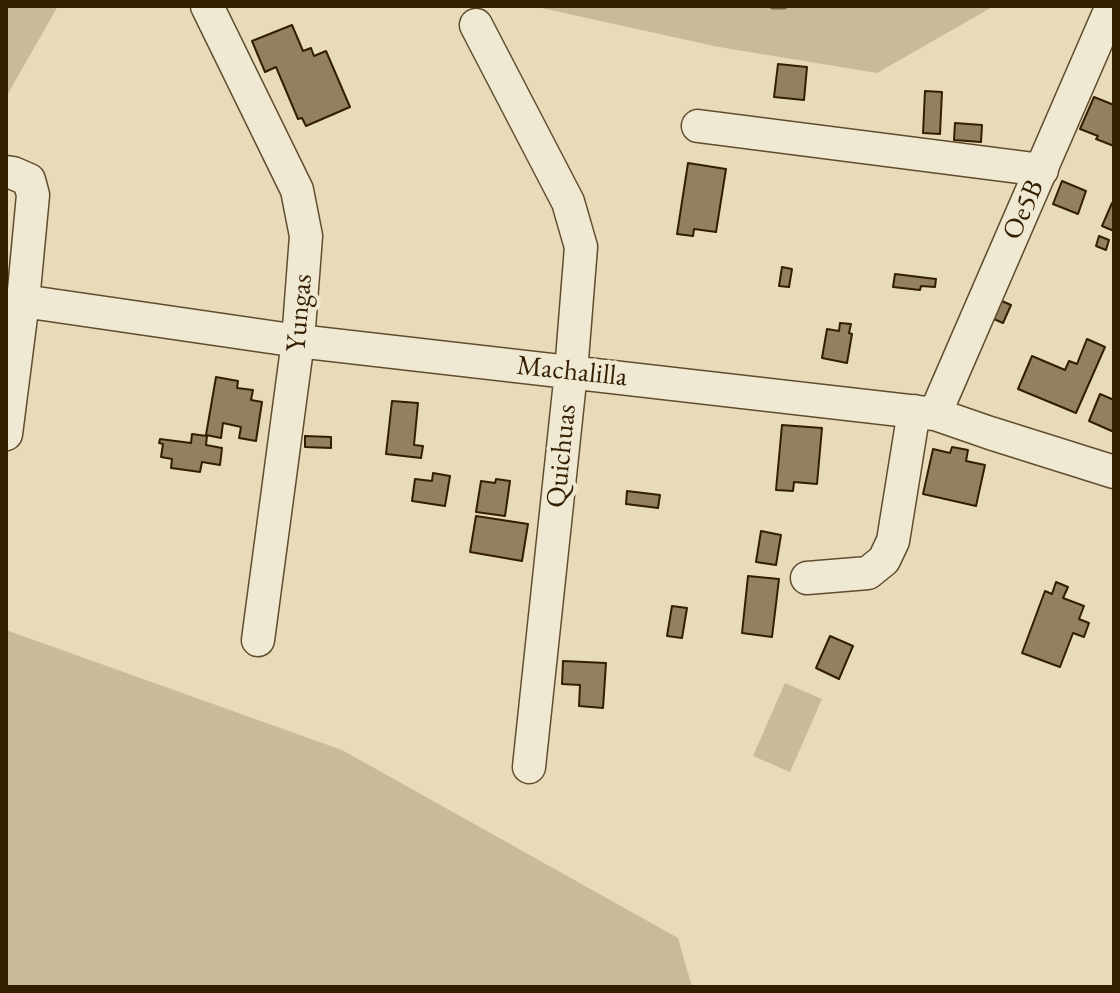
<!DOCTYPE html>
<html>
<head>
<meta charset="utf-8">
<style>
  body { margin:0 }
  #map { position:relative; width:1120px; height:993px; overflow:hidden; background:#e7dbba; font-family:"EB Garamond",serif }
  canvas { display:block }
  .frame { position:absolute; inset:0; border:8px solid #341e00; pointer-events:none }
</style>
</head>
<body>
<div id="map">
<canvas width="1120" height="993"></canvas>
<div class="frame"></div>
</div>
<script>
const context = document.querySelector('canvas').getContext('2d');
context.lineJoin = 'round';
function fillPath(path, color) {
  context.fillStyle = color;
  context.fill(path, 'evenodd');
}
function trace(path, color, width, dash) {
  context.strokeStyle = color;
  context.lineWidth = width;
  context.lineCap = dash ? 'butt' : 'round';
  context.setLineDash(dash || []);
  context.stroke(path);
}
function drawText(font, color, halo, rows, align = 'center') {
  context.font = font + ' "EB Garamond",serif';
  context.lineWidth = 8;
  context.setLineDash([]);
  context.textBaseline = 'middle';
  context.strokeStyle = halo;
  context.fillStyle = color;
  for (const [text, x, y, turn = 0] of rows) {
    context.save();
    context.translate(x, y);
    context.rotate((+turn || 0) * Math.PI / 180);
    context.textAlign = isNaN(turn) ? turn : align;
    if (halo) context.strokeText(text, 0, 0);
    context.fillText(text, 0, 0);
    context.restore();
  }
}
fillPath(new Path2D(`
  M6,6H58L6,97Z
  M532,6H994L877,73L719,47Z
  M6,630L342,750L678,938L692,987H6Z
  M785,683L822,699L790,772L753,756Z`), '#c9bb9a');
trace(new Path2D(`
  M773,6H784`), '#7b694a', 7);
const building = new Path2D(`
  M292,25L303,51L311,48L314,56L326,51L350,107L306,126L302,118L298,119L276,67L265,72L252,41Z
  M778,64L807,67L804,100L774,97Z
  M925,91L942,92L940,134L923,133Z
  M1094,97L1114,105V146L1096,139L1098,136L1080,129Z
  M955,123L982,125L981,142L954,140Z
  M688,163L726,169L716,232L694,229L693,236L677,234Z
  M1062,181L1086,191L1078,214L1053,204Z
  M1112,203L1114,204V231L1102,226Z
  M1099,236L1109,240L1106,250L1096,246Z
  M782,267L792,269L789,287L779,286Z
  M895,274L936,279L935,287L921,286L920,290L893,287Z
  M995,298L1011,305L1003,323L987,316Z
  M840,323L851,324L849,333L852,334L847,363L822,358L827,329L839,331Z
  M1087,339L1105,347L1076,413L1018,389L1032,356L1065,370L1069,361L1077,364Z
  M216,377L238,381L237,388L253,390L251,400L262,402L256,441L239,438L241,427L223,423L221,438L206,435Z
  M1100,394L1114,400V432L1089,421Z
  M392,401L418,403L414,445L423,446L421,458L386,454Z
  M782,425L822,428L817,484L794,482L793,491L776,490Z
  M192,434L207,436L206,445L222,448L220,465L202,462L200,472L171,468L172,459L161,457L163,444L159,443L160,439L191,443Z
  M305,436L331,437V448L305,447Z
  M952,447L968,450L966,461L985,465L976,506L923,494L933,449L950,453Z
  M433,473L450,476L445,506L412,501L415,479L432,481Z
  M496,479L510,481L505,516L476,512L481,481L495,483Z
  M627,491L660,495L658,508L626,504Z
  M476,516L528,524L522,561L470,552Z
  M761,531L781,535L776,565L756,562Z
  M748,576L779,579L772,637L742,633Z
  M1056,582L1068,587L1063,598L1084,606L1079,619L1089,623L1084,637L1073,633L1060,667L1022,653L1045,591L1052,594Z
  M672,606L687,608L682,638L667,636Z
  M830,636L853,646L839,679L816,668Z
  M563,661L606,663L603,708L579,706L580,685L562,684Z`);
fillPath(building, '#918061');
trace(building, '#341e00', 2);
const minor = new Path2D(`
  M207,6L297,190L306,236L298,341L258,640
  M476,25L568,202L581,247L571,372L529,767
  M698,126L1042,170
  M6,172L13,173L29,180L33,195L23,301L6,434
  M23,301L298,341L935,414L990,433L1114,472
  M935,414L1112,6
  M807,578L868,573L884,560L893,541L914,411`);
trace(minor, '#614d2e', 35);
trace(minor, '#efe8d2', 32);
drawText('28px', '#341e00', '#efe8d2', [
  ["Oe5B",1024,210,-66],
  ["Yungas",300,313,-85],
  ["Machalilla",572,372,6],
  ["Quichuas",562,456,-84]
]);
</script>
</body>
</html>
